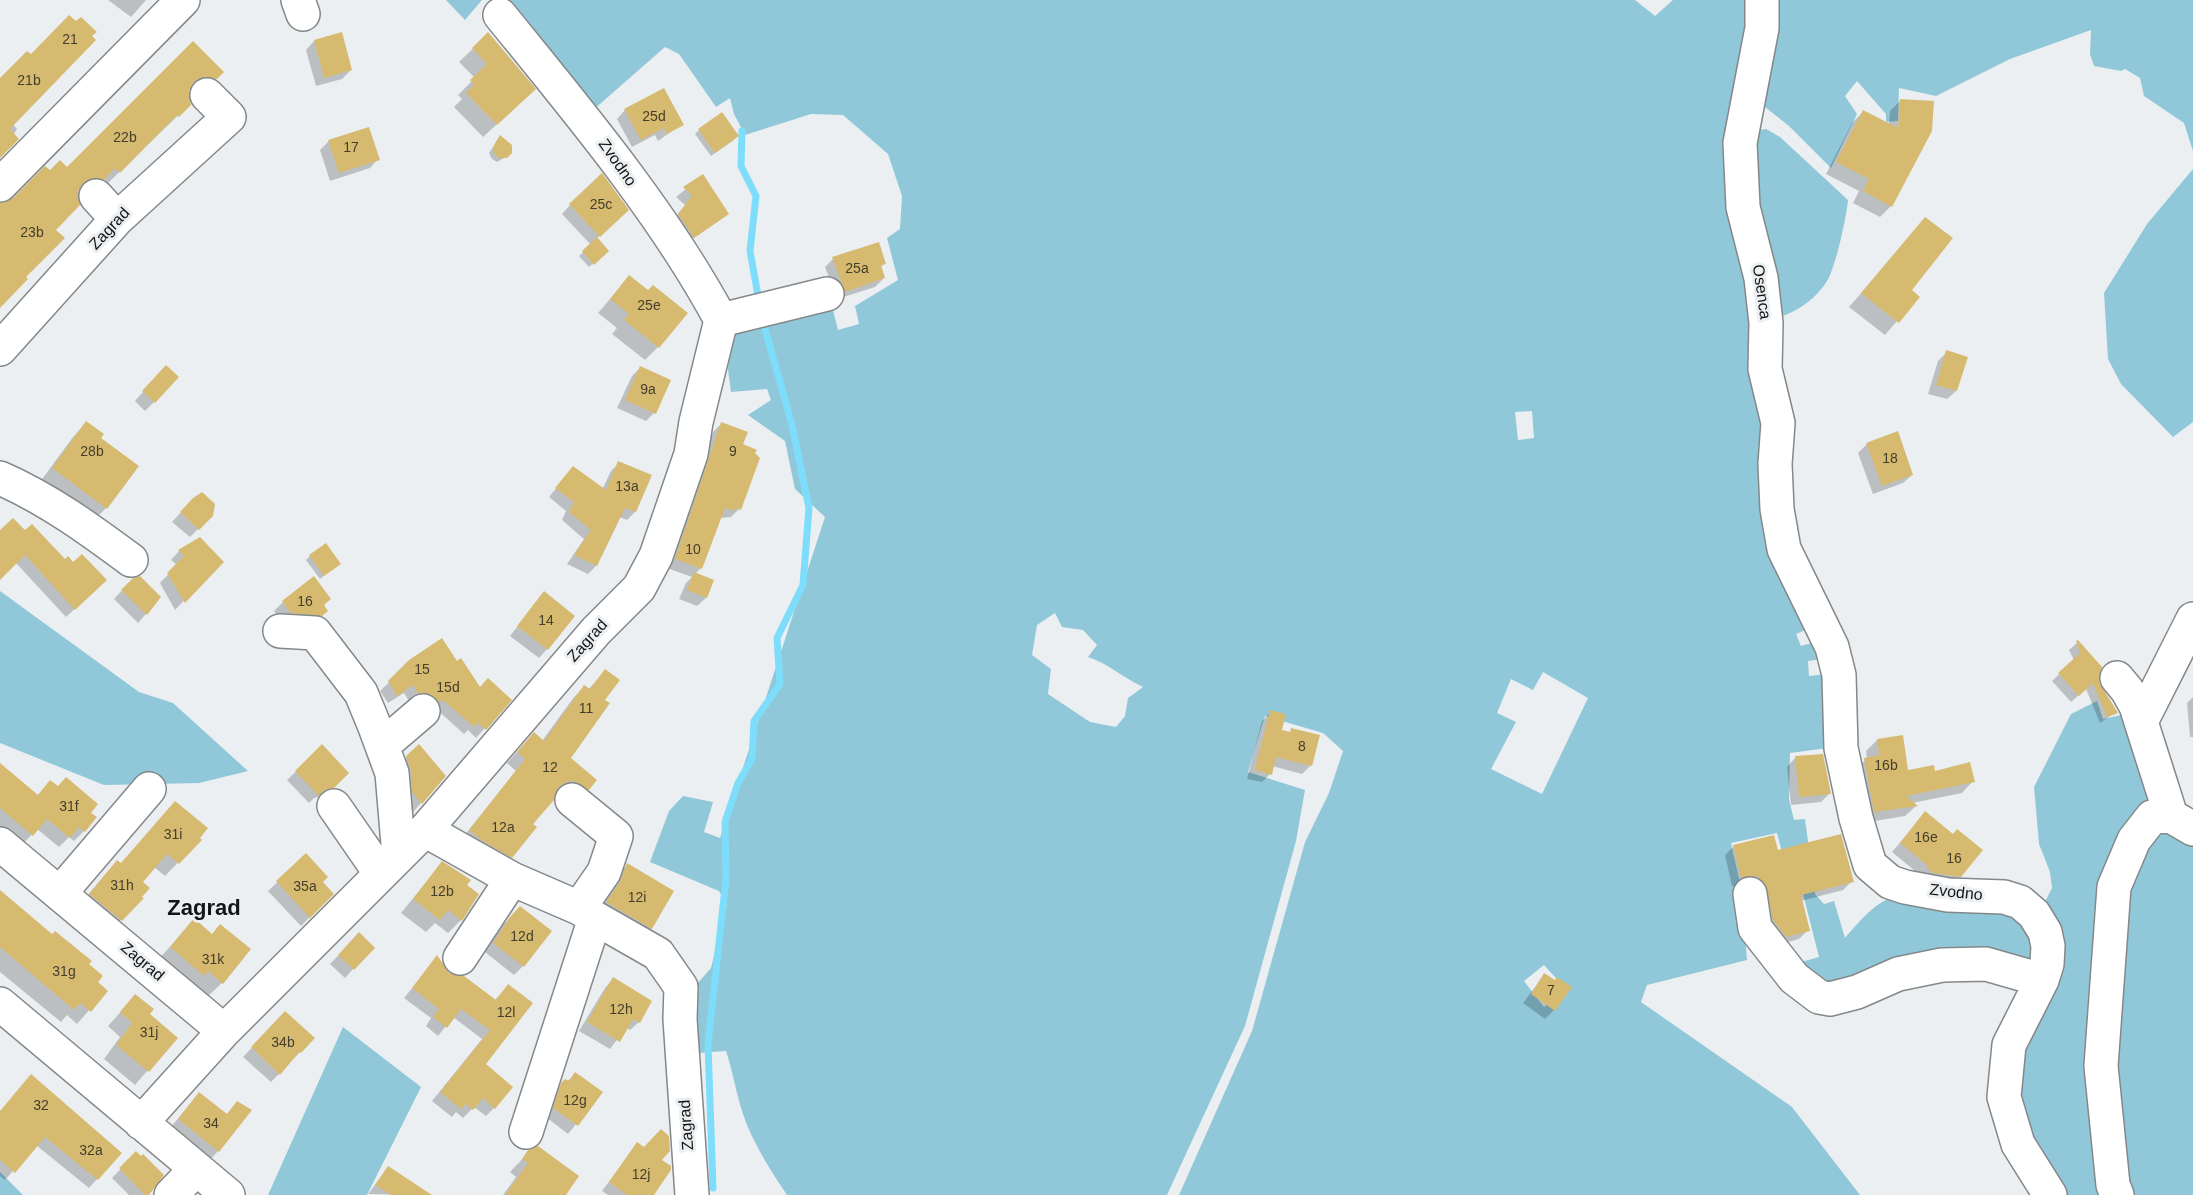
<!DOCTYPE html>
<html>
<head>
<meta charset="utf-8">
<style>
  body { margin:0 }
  canvas { display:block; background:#ebeff1 }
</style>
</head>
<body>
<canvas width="2193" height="1195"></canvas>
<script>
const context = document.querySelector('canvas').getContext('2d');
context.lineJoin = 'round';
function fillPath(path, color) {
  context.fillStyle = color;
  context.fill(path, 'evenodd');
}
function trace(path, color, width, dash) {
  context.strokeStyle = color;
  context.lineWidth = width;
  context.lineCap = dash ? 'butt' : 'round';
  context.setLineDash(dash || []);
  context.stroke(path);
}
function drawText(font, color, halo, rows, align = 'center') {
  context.font = font + ' Helvetica,sans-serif';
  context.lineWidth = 6;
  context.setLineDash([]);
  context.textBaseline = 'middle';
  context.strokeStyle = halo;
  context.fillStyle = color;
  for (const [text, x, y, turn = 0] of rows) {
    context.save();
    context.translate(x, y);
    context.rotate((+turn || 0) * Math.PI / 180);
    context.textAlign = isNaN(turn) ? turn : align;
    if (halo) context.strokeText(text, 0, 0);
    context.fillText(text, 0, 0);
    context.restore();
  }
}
fillPath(new Path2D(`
  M446,0H482L465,20Z
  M493,0H1635L1655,16L1673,0H1757L1741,115L1761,378L1815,626L1796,634L1801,646L1825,639L1829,658L1808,661L1809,676L1834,673L1836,747L1790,753L1789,799L1794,820L1805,819L1815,894L1824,904L1834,901L1845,938C1861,920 1875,901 1899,895L2028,914L2041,970L1838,992L1791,965L1819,957L1799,878L1789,879L1777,833L1731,843L1745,905L1743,912L1747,960L1647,985L1641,1002L1792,1107L1860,1195H1179L1252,1031L1305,842L1329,793L1343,751L1323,733L1265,716L1248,772L1305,790L1296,841L1245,1026L1167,1195H787C771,1171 752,1142 743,1114C736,1093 733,1072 726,1051L698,1053L690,992L711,968L727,904L719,891L650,862L669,811L683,796L713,802L704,832L720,838L825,517L795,489L785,441L748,415L771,400L767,389L731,392L728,370L730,335L821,305L833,310L838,330L859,324L855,306L898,280L887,238L900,229L902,196L888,154L843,115L811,114L745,135L734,114L730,98L716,107L679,54L665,47L592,111ZM1532,411L1534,438L1518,440L1515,412ZM1055,613L1062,627L1083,630L1097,645L1088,657C1108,663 1123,678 1143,687L1128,698L1125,716L1116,727L1090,722L1048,694L1051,669L1032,655L1037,625ZM1543,672L1588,698L1542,794L1491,769L1516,722L1497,713L1511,679L1533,690ZM1544,965L1565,988L1544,1007L1524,981Z
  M1769,0H2193V151L2184,123L2144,96L2140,78L2125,69L2121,71L2094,66L2090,54L2091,30L2010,59L1936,96L1899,88L1898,121L1886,122V114L1857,81L1845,96L1857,114L1831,168L1789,126L1765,107L1759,85Z
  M1766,129L1780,137L1848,200C1847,215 1835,270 1827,281C1815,301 1792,315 1770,320L1748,138L1758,130Z
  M2193,169V422L2173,437L2121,384L2108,359L2104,293L2147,224Z
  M0,591L139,692L173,703L248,771L199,783L104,785L0,743Z
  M2097,701L2103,719L2135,712L2150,799L2121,849L2109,1195H2061L2031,1155L2014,1063L2042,908L2052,888L2050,872L2039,844L2034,787L2071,714Z
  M2162,821L2193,834V1195H2126L2115,1142L2120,902Z
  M343,1027L421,1087L367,1195H268Z
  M0,1172L23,1195H0Z`), '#90c8da');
fillPath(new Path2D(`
  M108,0H146L131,17Z
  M488,34L521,102L483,137L454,107L462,99L458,95L475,78L459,62Z
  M314,41L351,70L342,79L316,86L306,50Z
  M193,43L222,72L204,90L188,89L190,104L108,183L103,178L91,190H76L24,277L0,306V219L50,172L67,169Z
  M0,80L13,124L17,129L0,156Z
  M1901,100L1891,206L1880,217L1853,203L1859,191L1826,174L1852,123L1863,112L1889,124L1890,111Z
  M625,110L682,124L658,141L655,135L632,147L617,119Z
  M699,130L734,140L711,156L695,134Z
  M500,137L506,157L497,162L492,159L489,153Z
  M329,141L378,159L370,168L330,181L320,150Z
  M702,176L728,214L684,245L670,224L685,205L676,197Z
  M570,205L619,219L596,239L607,251L589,267L579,256L591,245L562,214Z
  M1925,219L1910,290L1918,297L1885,335L1849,307Z
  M833,259L885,263L880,268L884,278L875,287L837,299L825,267Z
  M629,277L658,347L645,360L612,334L617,328L598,313Z
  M1947,352L1956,391L1947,399L1928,394L1938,361Z
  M641,367L654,413L646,421L617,408L632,376Z
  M157,376L154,402L145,411L135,401Z
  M86,423L106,508L93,521L40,482L73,437Z
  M721,424L742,445L739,509L731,517L720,518L701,568L695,574L712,581L706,598L697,606L679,599L686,583L692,577L667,568L713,432Z
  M1867,444L1912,475L1903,483L1873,494L1858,453Z
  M619,463L650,476L635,512L627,520L619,517L596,566L588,574L567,564L584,539L562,520L566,511L549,497L573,468L602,490L611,471Z
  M184,509L212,515L190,537L172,522Z
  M0,532L25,533L65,561L97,588L66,617L16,563L0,578Z
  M200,539L221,562L175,610L160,583L177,565L171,560L179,551Z
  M310,556L339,564L320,579L306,560Z
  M133,579L146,614L138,623L114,599Z
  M544,593L547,649L539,658L510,636Z
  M283,602L322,606L326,610L318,619L282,621L274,611Z
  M2078,642L2097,682L2116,712L2100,723L2086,689L2071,702L2052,681L2074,660L2069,650Z
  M410,662L457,663L479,688L510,700L476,738L468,730L464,734L434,707L409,701L404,693L388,703L380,691Z
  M605,671L603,700L569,758L588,789L577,799L563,791L555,792L511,857L501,867L460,841L516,771L507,763L523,745L542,741L574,697L584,687L588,690Z
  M2193,697V737H2190L2187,703Z
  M1271,712L1281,731L1288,733L1292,730L1311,765L1302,774L1272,766L1270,774L1262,782L1247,779L1262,721Z
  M1877,740L1907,772H1934L1973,781L1962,793L1912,803L1916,806L1905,816L1863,823L1854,770L1867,759L1866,751Z
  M322,747L347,773L324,796L314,798L309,803L287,780Z
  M407,757L421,803L413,812L404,801L398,766Z
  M1795,758L1830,793L1821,802L1791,805L1787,767Z
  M0,765L37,796L50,782L89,813L84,831L74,841L69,837L59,847L37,829L22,845L0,826Z
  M1925,813L1960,876L1951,885L1920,875L1892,852Z
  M198,838L200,840L165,876L154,867L141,882L142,898L108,933L77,908L104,876Z
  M1734,846L1777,852L1852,881L1843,890L1801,901L1808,930L1799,939L1777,945L1747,884L1732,886L1725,855Z
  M305,856L321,882L332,894L301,926L268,891Z
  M442,863L465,885L461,920L448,933L435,923L426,932L401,913Z
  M627,865L651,928L638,942L594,916L607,897L614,878Z
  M0,892L87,964L96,982L106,991L77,1024L67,1015L61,1022L0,972Z
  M520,908L523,966L514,975L485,952L501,927Z
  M194,920L222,983L208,996L194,984L189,988L157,961Z
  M359,934L353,969L345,978L330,964Z
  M437,958L448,975L494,1001L508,986L484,1064L494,1108L486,1116L474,1107L463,1118L456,1112L452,1117L432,1101L482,1039L453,1017L438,1036L426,1026L431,1018L404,998Z
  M1544,975L1554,1010L1545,1019L1523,1003Z
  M613,979L639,1022L630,1030L626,1028L610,1049L579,1031L605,988Z
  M135,996L147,1014L176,1038L135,1085L104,1059L120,1037L108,1026Z
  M285,1013L300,1052L271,1082L243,1057Z
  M576,1074L601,1093L568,1134L546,1117L557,1089Z
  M191,1103L226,1115L238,1103L218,1151L210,1160L170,1128Z
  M0,1112L120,1153L89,1188L36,1145L5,1180L0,1176Z
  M637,1144L660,1160L652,1195H608L602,1191Z
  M529,1152L564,1195H503L516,1177L510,1172Z
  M136,1153L141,1159L147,1195H129L112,1178Z
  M388,1168L407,1195L368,1194Z`), '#0003');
trace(new Path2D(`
  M742,131L741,166L756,196L750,251L759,301
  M713,1188L708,1044L726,879L725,822L738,783L752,759L754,721L780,684L777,638L803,585L809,508L792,425L762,318`), '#7eddfa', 7);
fillPath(new Path2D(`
  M69,15L76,21L81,17L97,32L92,36L96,40L10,129L19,139L0,158V78L27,51L31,54Z
  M342,32L352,70L324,78L314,40Z
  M488,32L536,89L497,125L466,93L474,85L470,80L487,64L472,48Z
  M193,41L224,72L217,79L203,77L194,81L189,91L191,105L179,117L177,115L120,173L115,168L104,180L93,178L83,183L78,191L80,205L56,230L65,238L26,277L28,279L0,308V203L13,198L45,166L50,170L60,160L67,167Z
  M664,88L684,125L667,134L664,128L641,140L624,109Z
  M1900,99L1934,101L1932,131L1892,207L1863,191L1869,179L1836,162L1863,110L1898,128Z
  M722,112L739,136L715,153L698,129Z
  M369,127L380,160L339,173L328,140Z
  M500,135L512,145V153L507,158H499L493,152L494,145Z
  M602,173L629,210L600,237L569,204Z
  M703,174L729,214L694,238L678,214L692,196L683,187Z
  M1925,217L1953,238L1912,290L1920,297L1899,323L1861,293Z
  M597,237L609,251L594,265L582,251Z
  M879,242L886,264L881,265L885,278L845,292L832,257Z
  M629,275L648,290L653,285L688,313L659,348L624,320L629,314L610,299Z
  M1946,350L1968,357L1957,391L1936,385Z
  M166,365L179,377L155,403L142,391Z
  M640,366L671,380L656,414L625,400Z
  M86,421L104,434L101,438L139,466L107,509L52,468Z
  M721,422L748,432L743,444L757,450L755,453L760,458L741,510L735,508L734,511L725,508L702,569L675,559Z
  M1898,431L1913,475L1882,486L1866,443Z
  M618,461L652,475L636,512L625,508L597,566L574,555L591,530L569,512L574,502L555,488L573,466L606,490Z
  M202,492L215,504L213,516L199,530L180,512L193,498Z
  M13,518L25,530L32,524L65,559L68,556L73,562L82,554L107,580L75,610L25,555L0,580V530Z
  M200,537L224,562L185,603L167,573L184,556L178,550Z
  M326,543L341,564L324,576L309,555Z
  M694,572L714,580L707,598L687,590Z
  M140,576L161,597L147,615L121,590L133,578Z
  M314,576L331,599L324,605L328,611L322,616L291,613L282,601Z
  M544,591L575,616L548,650L517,626Z
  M442,638L457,661L461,658L480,687L488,678L512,700L486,730L478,723L474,727L443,700L439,702L430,694L418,693L413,685L397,696L388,681L409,660Z
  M2078,640L2102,667L2099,682L2118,713L2107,717L2093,683L2079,696L2058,673L2080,653L2076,641Z
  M605,669L620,680L605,700L610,703L571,758L597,780L589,790L574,781L566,782L558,788L554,800L533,824L537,827L512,858L483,841L469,830L525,759L517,752L534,732L544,741L584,685L590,689Z
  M1270,710L1286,714L1282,730L1290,732L1291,728L1320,735L1312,766L1276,757L1272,775L1255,770Z
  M1903,735L1908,770L1934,765L1935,771L1970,762L1975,782L1906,796L1918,806L1874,812L1864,758L1879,755L1877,739Z
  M322,744L349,773L334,788L324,790L319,796L295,771Z
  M419,744L446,776L422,804L412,792L411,771L406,756Z
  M1823,754L1831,794L1799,797L1795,756Z
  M0,763L38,795L50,780L58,786L66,777L98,804L91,813L97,817L85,832L79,827L70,838L47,819L33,836L0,808Z
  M175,801L208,828L200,838L202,840L179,864L167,854L143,882L150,888L142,897L144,898L122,921L89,894L117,860L121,863Z
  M1925,811L1953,834L1957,829L1983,850L1961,877L1933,873L1926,867L1928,866L1900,843Z
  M1841,834L1854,882L1801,895L1810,931L1786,937L1773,920L1765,883L1756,876L1741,878L1733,845L1774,835L1778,850Z
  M306,853L328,877L323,882L334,894L310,918L276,881Z
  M442,861L471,880L467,885L479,894L462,921L448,910L440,920L413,899Z
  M627,863L674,891L652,929L606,902L620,882Z
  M0,890L52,934L55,931L92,961L89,964L103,976L98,982L108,991L91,1012L80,1003L74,1010L0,947Z
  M520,906L552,931L524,967L493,943L510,917Z
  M194,918L212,934L220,924L251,949L223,984L208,971L204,976L170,947Z
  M359,932L375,948L354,970L338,955Z
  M437,955L449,973L464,976L496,1000L508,984L533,1003L486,1064L513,1087L495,1109L483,1098L473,1110L466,1104L461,1109L440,1092L490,1030L461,1009L447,1028L433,1017L439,1009L412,988Z
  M1544,973L1555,980L1557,977L1572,987L1555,1011L1531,994Z
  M613,977L652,1001L640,1023L633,1019L620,1042L587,1022Z
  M135,994L154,1009L150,1014L178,1038L149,1072L116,1045L132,1023L120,1012Z
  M285,1011L315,1038L301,1053L299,1052L280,1075L251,1047Z
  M575,1072L603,1092L578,1126L553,1108L561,1083L565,1079L569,1081Z
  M31,1074L122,1153L98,1180L45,1137L15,1173L0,1160V1111Z
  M199,1092L227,1114L237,1101L252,1110L219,1152L178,1119Z
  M661,1129L669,1136L670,1151L662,1160L671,1166V1170L654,1195H627L609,1182L637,1142L644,1147Z
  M538,1146L579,1176L566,1195H505L528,1163L522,1159L528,1150Z
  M136,1151L141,1156L143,1154L164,1175L149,1195H145L119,1168Z
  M388,1166L432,1195H391L375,1185Z`), '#d6ba70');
const minor = new Path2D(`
  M298,0L303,14
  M1762,0V28L1740,143L1743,207L1761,278L1766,323L1765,369L1778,423L1775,464L1777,509L1784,549L1832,647L1839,675L1841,748L1856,818L1870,865L1890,882L1905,887L1948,895L2004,897L2020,902L2034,914L2045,932L2048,946L2047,964L2042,980L2009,1045L2004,1097L2018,1144L2050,1195
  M0,185L183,0
  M96,196L117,219
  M721,320L827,294
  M0,349L117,219L229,117L207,95
  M0,478C48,499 89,529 131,560
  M280,631L315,633L361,693L375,727L392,773L399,856
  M2117,678L2127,690L2136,706L2171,816
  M2141,722L2193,619
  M382,746L423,711
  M572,800L616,836L604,872L579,908
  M334,806L381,874
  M425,830L512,879L579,908L595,918L526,1132
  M0,844L224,1031
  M60,893L149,789
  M1750,894L1755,928L1794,978L1819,997L1830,999L1857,992L1898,974L1942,965L1986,964L2042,980
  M595,918L658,954L681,987L680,1019L692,1195
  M460,958L512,879
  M0,1004L228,1195
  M141,1123L224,1031L425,830L596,631L639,588L656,556L691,454L696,422L721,320C663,212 577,110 500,15
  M171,1195L196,1169
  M2117,1195L2113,1185L2101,1066L2114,887L2134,840L2152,817L2171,816L2193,829`);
trace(minor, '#848889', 36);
trace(minor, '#fff', 33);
drawText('14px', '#443e2c', null, [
  ["21",70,40],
  ["21b",29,81],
  ["25d",654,117],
  ["22b",125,138],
  ["17",351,148],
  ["25c",601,205],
  ["23b",32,233],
  ["25a",857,269],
  ["25e",649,306],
  ["9a",648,390],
  ["28b",92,452],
  ["9",733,452],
  ["18",1890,459],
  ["13a",627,487],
  ["10",693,550],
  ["16",305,602],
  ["14",546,621],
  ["15",422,670],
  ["15d",448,688],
  ["11",586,709],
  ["8",1302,747],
  ["16b",1886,766],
  ["12",550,768],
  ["31f",69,807],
  ["12a",503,828],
  ["31i",173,835],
  ["16e",1926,838],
  ["16",1954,859],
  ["31h",122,886],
  ["35a",305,887],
  ["12b",442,892],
  ["12i",637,898],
  ["12d",522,937],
  ["31k",213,960],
  ["31g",64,972],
  ["7",1551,991],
  ["12h",621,1010],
  ["12l",506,1013],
  ["31j",149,1033],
  ["34b",283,1043],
  ["12g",575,1101],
  ["32",41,1106],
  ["34",211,1124],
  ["32a",91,1151],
  ["12j",641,1175]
]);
drawText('16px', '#141516', '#ebeff1', [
  ["Zvodno",617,163,55],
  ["Zagrad",110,229,-47],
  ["Osenca",1761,292,82],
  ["Zagrad",588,641,-48],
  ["Zvodno",1956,893,6],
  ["Zagrad",142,962,40],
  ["Zagrad",687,1125,-94]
]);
drawText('bold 22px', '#141516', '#ebeff1', [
  ["Zagrad",204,909]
]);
</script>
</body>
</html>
